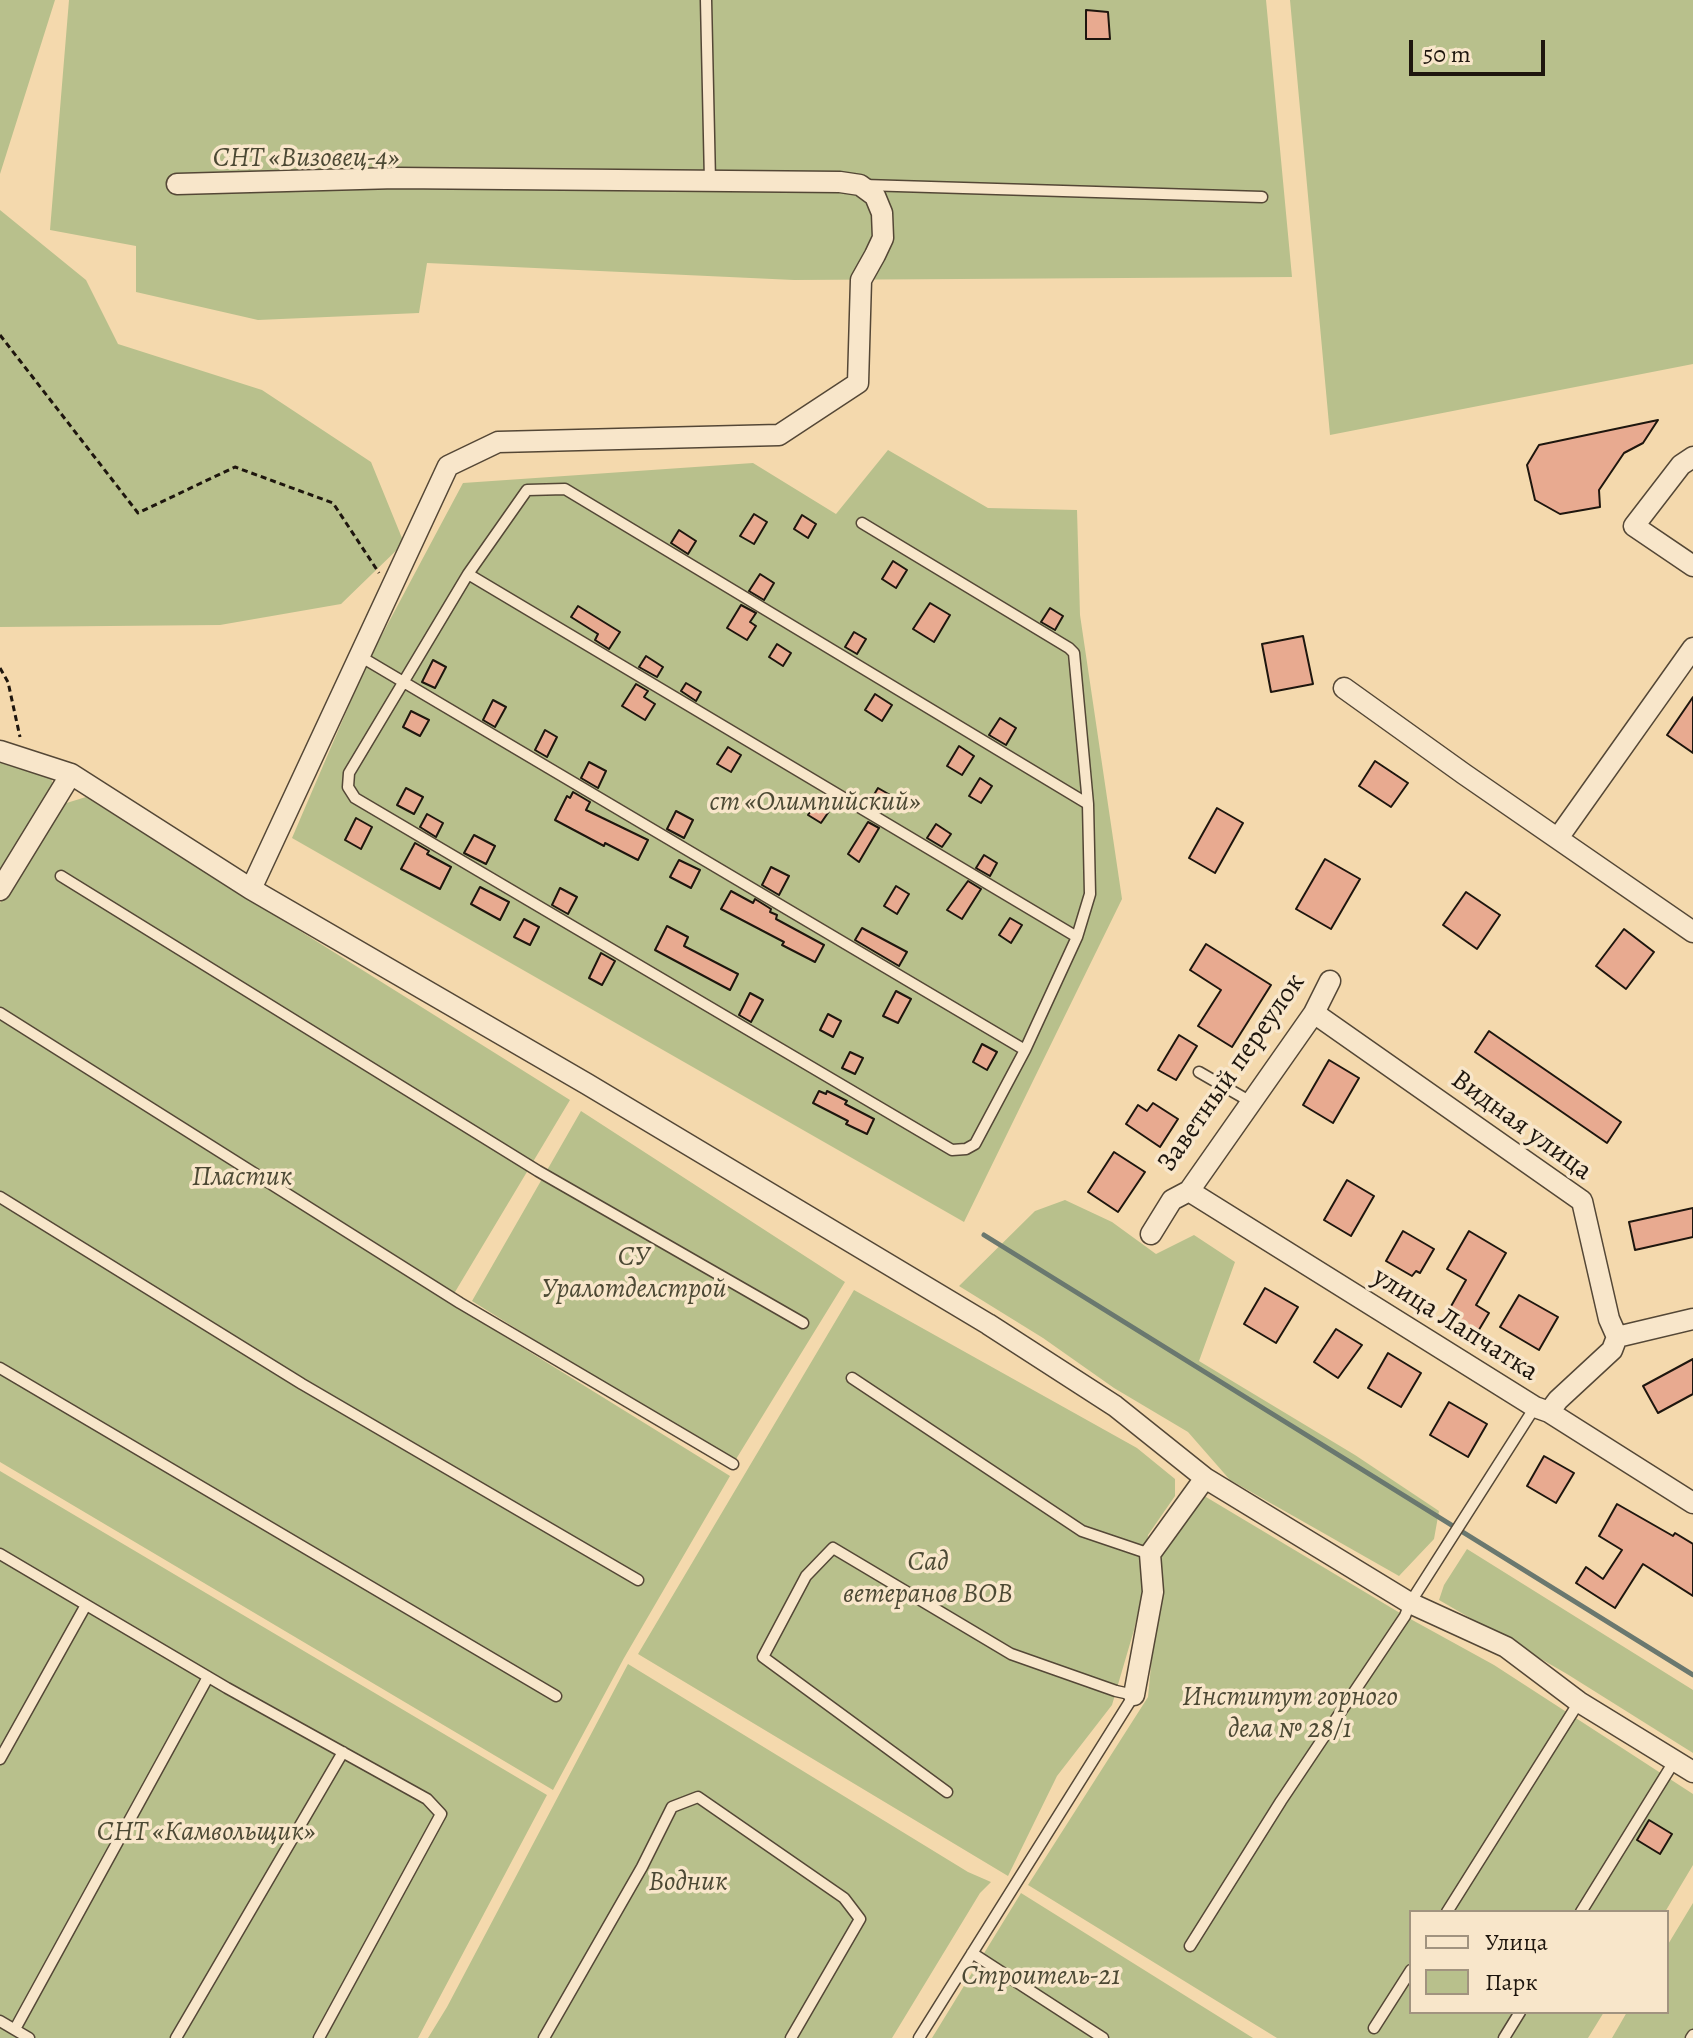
<!DOCTYPE html>
<html>
<head>
<meta charset="utf-8">
<style>
  body { margin:0 }
  #map { position:relative; width:1693px; height:2038px; overflow:hidden; background:#f4d9ad; font-family:Alegreya,serif }
  canvas { display:block }
  .legend { position:absolute; left:1409px; top:1910px; width:260px; height:104px; box-sizing:border-box; background:#f8e6ca; border:2px solid #a1937f; margin:0; padding:10px 14px; list-style:none; font-size:24px; color:#1e160e }
  .legend li { display:flex; align-items:center; gap:16px; height:40px }
  .legend b { width:40px; border:2px solid #a1937f }
  .scale { position:absolute; left:1409px; top:40px; width:136px; height:36px; box-sizing:border-box; border:4px solid #1e160e; border-top:0; padding-left:10px; font-size:24px; line-height:28px; white-space:nowrap; color:#1e160e; -webkit-text-stroke:6px #f8e6ca; paint-order:stroke }
</style>
</head>
<body>
<div id="map">
<canvas width="1693" height="2038"></canvas>
<ul class="legend">
<li><b style="height:10px;background:#f8e6ca"></b>Улица</li>
<li><b style="height:22px;background:#b8c08c"></b>Парк</li>
</ul>
<div class="scale">50 m</div>
</div>
<script>
const context = document.querySelector('canvas').getContext('2d');
context.lineJoin = 'round';
function fillPath(path, color) {
  context.fillStyle = color;
  context.fill(path, 'evenodd');
}
function trace(path, color, width, dash) {
  context.strokeStyle = color;
  context.lineWidth = width;
  context.lineCap = dash ? 'butt' : 'round';
  context.setLineDash(dash || []);
  context.stroke(path);
}
function drawText(font, color, halo, rows, align = 'center') {
  context.font = font + ' Alegreya,serif';
  context.lineWidth = 7;
  context.setLineDash([]);
  context.textBaseline = 'middle';
  context.strokeStyle = halo;
  context.fillStyle = color;
  for (const [text, x, y, turn = 0] of rows) {
    context.save();
    context.translate(x, y);
    context.rotate((+turn || 0) * Math.PI / 180);
    context.textAlign = isNaN(turn) ? turn : align;
    if (halo) context.strokeText(text, 0, 0);
    context.fillText(text, 0, 0);
    context.restore();
  }
}
fillPath(new Path2D(`
  M0,0H55L0,174Z
  M69,0H1266L1292,277L794,280L427,263L419,313L258,320L136,292V246L50,230Z
  M1290,0H1693V364L1330,435Z
  M0,210L86,280L118,344L262,390L371,462L404,543L341,604L220,625L0,627Z
  M888,450L988,508L1077,510L1080,615L1122,899L964,1222L292,838L368,661L463,483L753,463L836,514Z
  M0,755L49,770L53,785L0,870Z
  M86,797L570,1100L449,1302L730,1476L624,1658L553,1790L0,1462V903L60,805Z
  M581,1111L845,1282L733,1464L472,1301Z
  M1065,1200L1112,1222L1156,1254L1194,1235L1235,1262L1199,1361L1355,1455L1439,1511L1434,1539L1399,1576L1230,1480L1188,1432L1114,1388L1043,1338L959,1286L1035,1211Z
  M854,1290L1137,1448L1175,1479V1496L1148,1535L1143,1590L1134,1630L1112,1705L1057,1776L1008,1876L638,1654Z
  M0,1471L547,1795L418,2038H0Z
  M1201,1494L1405,1616L1494,1665L1693,1794V1865L1665,1912H1411V2012H1604L1588,2038H1277L1028,1885L1148,1697L1162,1551Z
  M1467,1549L1693,1690V1753L1567,1674L1439,1600L1444,1585Z
  M628,1664L968,1872L991,1882L980,1893L892,2038H428L447,2007Z
  M1021,1893L1253,2038H932Z
  M1693,1903V2038H1612L1627,2012H1667V1946Z`), '#b8c08c');
trace(new Path2D(`
  M984,1235L1693,1675`), '#6a786f', 5);
const building = new Path2D(`
  M1086,10L1108,12L1110,39H1086Z
  M1658,420L1643,443L1624,453L1599,490L1600,507L1560,514L1535,500L1527,465L1539,445Z
  M754,514L767,522L754,544L740,536Z
  M802,515L816,524L808,538L794,529Z
  M679,530L696,541L688,554L671,543Z
  M893,561L907,570L896,588L882,579Z
  M760,574L774,583L764,600L749,591Z
  M930,603L950,615L934,642L913,629Z
  M741,605L756,613L750,622L756,626L747,640L727,628Z
  M578,606L620,632L609,649L595,640L598,634L571,617Z
  M1050,608L1063,616L1055,630L1041,622Z
  M854,632L866,639L857,654L845,647Z
  M1303,636L1313,684L1271,692L1262,644Z
  M777,644L791,653L783,666L769,657Z
  M646,656L663,667L657,677L639,667Z
  M433,660L446,667L435,688L422,682Z
  M686,683L701,692L696,701L681,691Z
  M636,684L648,691L644,697L655,704L645,720L622,706Z
  M875,694L892,705L882,721L865,710Z
  M1693,697V753L1667,735Z
  M493,700L506,707L495,727L483,720Z
  M411,711L429,720L420,736L403,727Z
  M1000,718L1016,728L1006,745L989,735Z
  M545,730L557,737L547,757L535,750Z
  M959,746L974,756L962,775L947,766Z
  M728,747L741,755L731,772L717,764Z
  M1375,761L1408,783L1391,807L1359,786Z
  M589,762L606,771L598,788L581,778Z
  M980,778L992,786L981,803L969,796Z
  M406,788L423,797L414,814L397,805Z
  M878,788L892,796L882,811L869,803Z
  M573,792L590,802L586,810L648,840L638,860L605,843L604,846L555,820L567,796L570,798Z
  M819,799L832,807L821,823L808,815Z
  M1217,808L1243,823L1215,873L1189,858Z
  M676,811L693,820L684,838L667,829Z
  M427,814L443,823L436,837L420,827Z
  M356,818L372,827L361,849L345,840Z
  M868,822L879,828L859,862L848,854Z
  M936,824L951,834L942,847L927,838Z
  M474,835L495,846L486,864L464,853Z
  M415,843L429,851L427,854L451,867L440,889L401,869Z
  M984,855L997,863L990,876L976,868Z
  M1325,859L1360,879L1331,929L1296,909Z
  M679,860L700,870L691,888L670,877Z
  M771,867L789,876L779,895L762,885Z
  M968,881L981,889L962,919L947,910Z
  M896,886L909,894L897,914L884,906Z
  M480,887L509,902L500,920L471,904Z
  M560,888L577,897L568,914L552,905Z
  M731,891L753,903L755,899L771,909L770,912L777,915L776,919L824,945L815,962L782,945L784,942L721,909Z
  M1466,892L1500,915L1477,949L1443,925Z
  M1010,918L1022,925L1011,943L999,935Z
  M524,919L539,927L530,945L514,937Z
  M667,926L688,937L684,946L738,974L730,990L655,950Z
  M862,928L907,952L899,966L855,940Z
  M1624,929L1654,952L1626,989L1596,966Z
  M1206,944L1271,985L1232,1047L1198,1026L1221,990L1190,970Z
  M601,953L615,961L602,985L589,978Z
  M896,991L911,999L898,1023L883,1016Z
  M750,993L763,1000L751,1022L739,1015Z
  M828,1014L841,1021L833,1037L820,1030Z
  M1489,1031L1621,1122L1607,1143L1475,1052Z
  M1179,1035L1197,1046L1176,1080L1158,1070Z
  M982,1044L997,1052L987,1070L973,1062Z
  M850,1052L863,1058L855,1074L842,1068Z
  M1329,1060L1359,1078L1333,1123L1303,1105Z
  M819,1091L826,1094L827,1091L847,1101L845,1104L874,1119L867,1134L846,1124L848,1121L813,1103Z
  M1153,1103L1178,1119L1160,1147L1126,1124L1138,1105L1147,1111Z
  M1114,1152L1145,1172L1118,1212L1088,1192Z
  M1347,1180L1374,1196L1351,1236L1324,1220Z
  M1693,1208V1237L1635,1250L1629,1222Z
  M1403,1231L1434,1249L1420,1273L1416,1271L1412,1276L1386,1261Z
  M1469,1231L1506,1253L1476,1305L1489,1313L1477,1333L1446,1315L1466,1280L1447,1269Z
  M1265,1288L1298,1307L1276,1343L1244,1324Z
  M1519,1295L1558,1317L1539,1350L1500,1327Z
  M1336,1329L1362,1345L1338,1378L1314,1362Z
  M1388,1353L1421,1373L1401,1407L1368,1388Z
  M1693,1359V1394L1658,1413L1643,1386Z
  M1449,1402L1487,1424L1468,1457L1430,1435Z
  M1544,1456L1574,1473L1556,1503L1527,1486Z
  M1617,1504L1673,1536L1675,1533L1693,1544V1596L1643,1564L1615,1608L1576,1583L1586,1567L1603,1579L1622,1550L1599,1536Z
  M1649,1820L1672,1834L1660,1854L1637,1840Z`);
fillPath(building, '#e8aa90');
trace(building, '#1e160e', 2);
const service = new Path2D(`
  M706,0L710,181
  M864,185L1262,197
  M565,489L1088,804L1090,894L1077,937L1025,1050L975,1144L966,1149L952,1150L355,798L348,787L349,773L468,574L527,490Z
  M862,523L1069,648L1074,653L1088,804
  M468,574L1077,937
  M368,661L1025,1050
  M61,876L538,1171L803,1323
  M0,1013L460,1303L733,1464
  M1199,1072L1251,1102
  M0,1197L302,1384L638,1580
  M0,1368L556,1696
  M852,1378L1082,1531L1150,1554
  M0,1554L227,1688L427,1799L441,1814L319,2038
  M0,1759L86,1605
  M1447,1912L1579,1702
  M1581,1912L1675,1760
  M1190,1946L1281,1801L1405,1616L1410,1603L1535,1407
  M972,1953L1103,2038
  M0,2021L29,2038
  M1374,2028L1411,1970
  M15,2029L208,1677
  M176,2038L343,1752
  M544,2038L642,1867L672,1807L698,1797L844,1898L860,1919L791,2038
  M919,2038L1134,1695L1116,1691L1011,1654L833,1548L806,1576L763,1657L947,1792
  M1504,2038L1520,2012
  M1691,2038L1693,2035`);
const minor = new Path2D(`
  M177,184L396,178L840,182L860,185L875,196L882,213L883,238L875,255L861,280L858,383L779,435L498,442L448,466L251,889
  M1693,457L1681,465L1634,526L1693,566
  M1344,688L1464,774L1693,932
  M0,751L71,774L251,889L587,1084L988,1324L1115,1406L1205,1478L1410,1603L1506,1647L1579,1702L1693,1772
  M1558,838L1693,648
  M0,890L71,774
  M1314,1013L1582,1201L1609,1319L1617,1337
  M1189,1191L1535,1407L1549,1412L1693,1503
  M1151,1234L1172,1200L1189,1191L1314,1013L1330,981
  M1549,1412L1558,1400L1612,1350L1617,1337L1693,1319
  M1134,1695L1153,1592L1150,1554L1205,1478`);
trace(service, '#544736', 13);
trace(minor, '#544736', 23);
trace(new Path2D(`
  M0,335L138,513L235,467L333,503L379,573
  M0,668L8,682L20,737`), '#1e160e', 3, [6, 4]);
trace(service, '#f8e6ca', 10);
trace(minor, '#f8e6ca', 20);
drawText('italic 28px', '#4c4934', '#f8e6ca', [
  ["СНТ «Визовец-4»",306,159],
  ["ст «Олимпийский»",815,803],
  ["Пластик",242,1178],
  ["СУ",634,1258],
  ["Уралотделстрой",634,1290],
  ["Сад",928,1563],
  ["ветеранов ВОВ",928,1595],
  ["Институт горного",1290,1698],
  ["дела № 28/1",1290,1730],
  ["СНТ «Камвольщик»",206,1833],
  ["Водник",688,1883],
  ["Строитель-21",1041,1977]
]);
drawText('28px', '#1e160e', '#f8e6ca', [
  ["Заветный переулок",1232,1073,-55],
  ["Видная улица",1521,1126,36],
  ["улица Лапчатка",1455,1325,32]
]);
</script>
</body>
</html>
